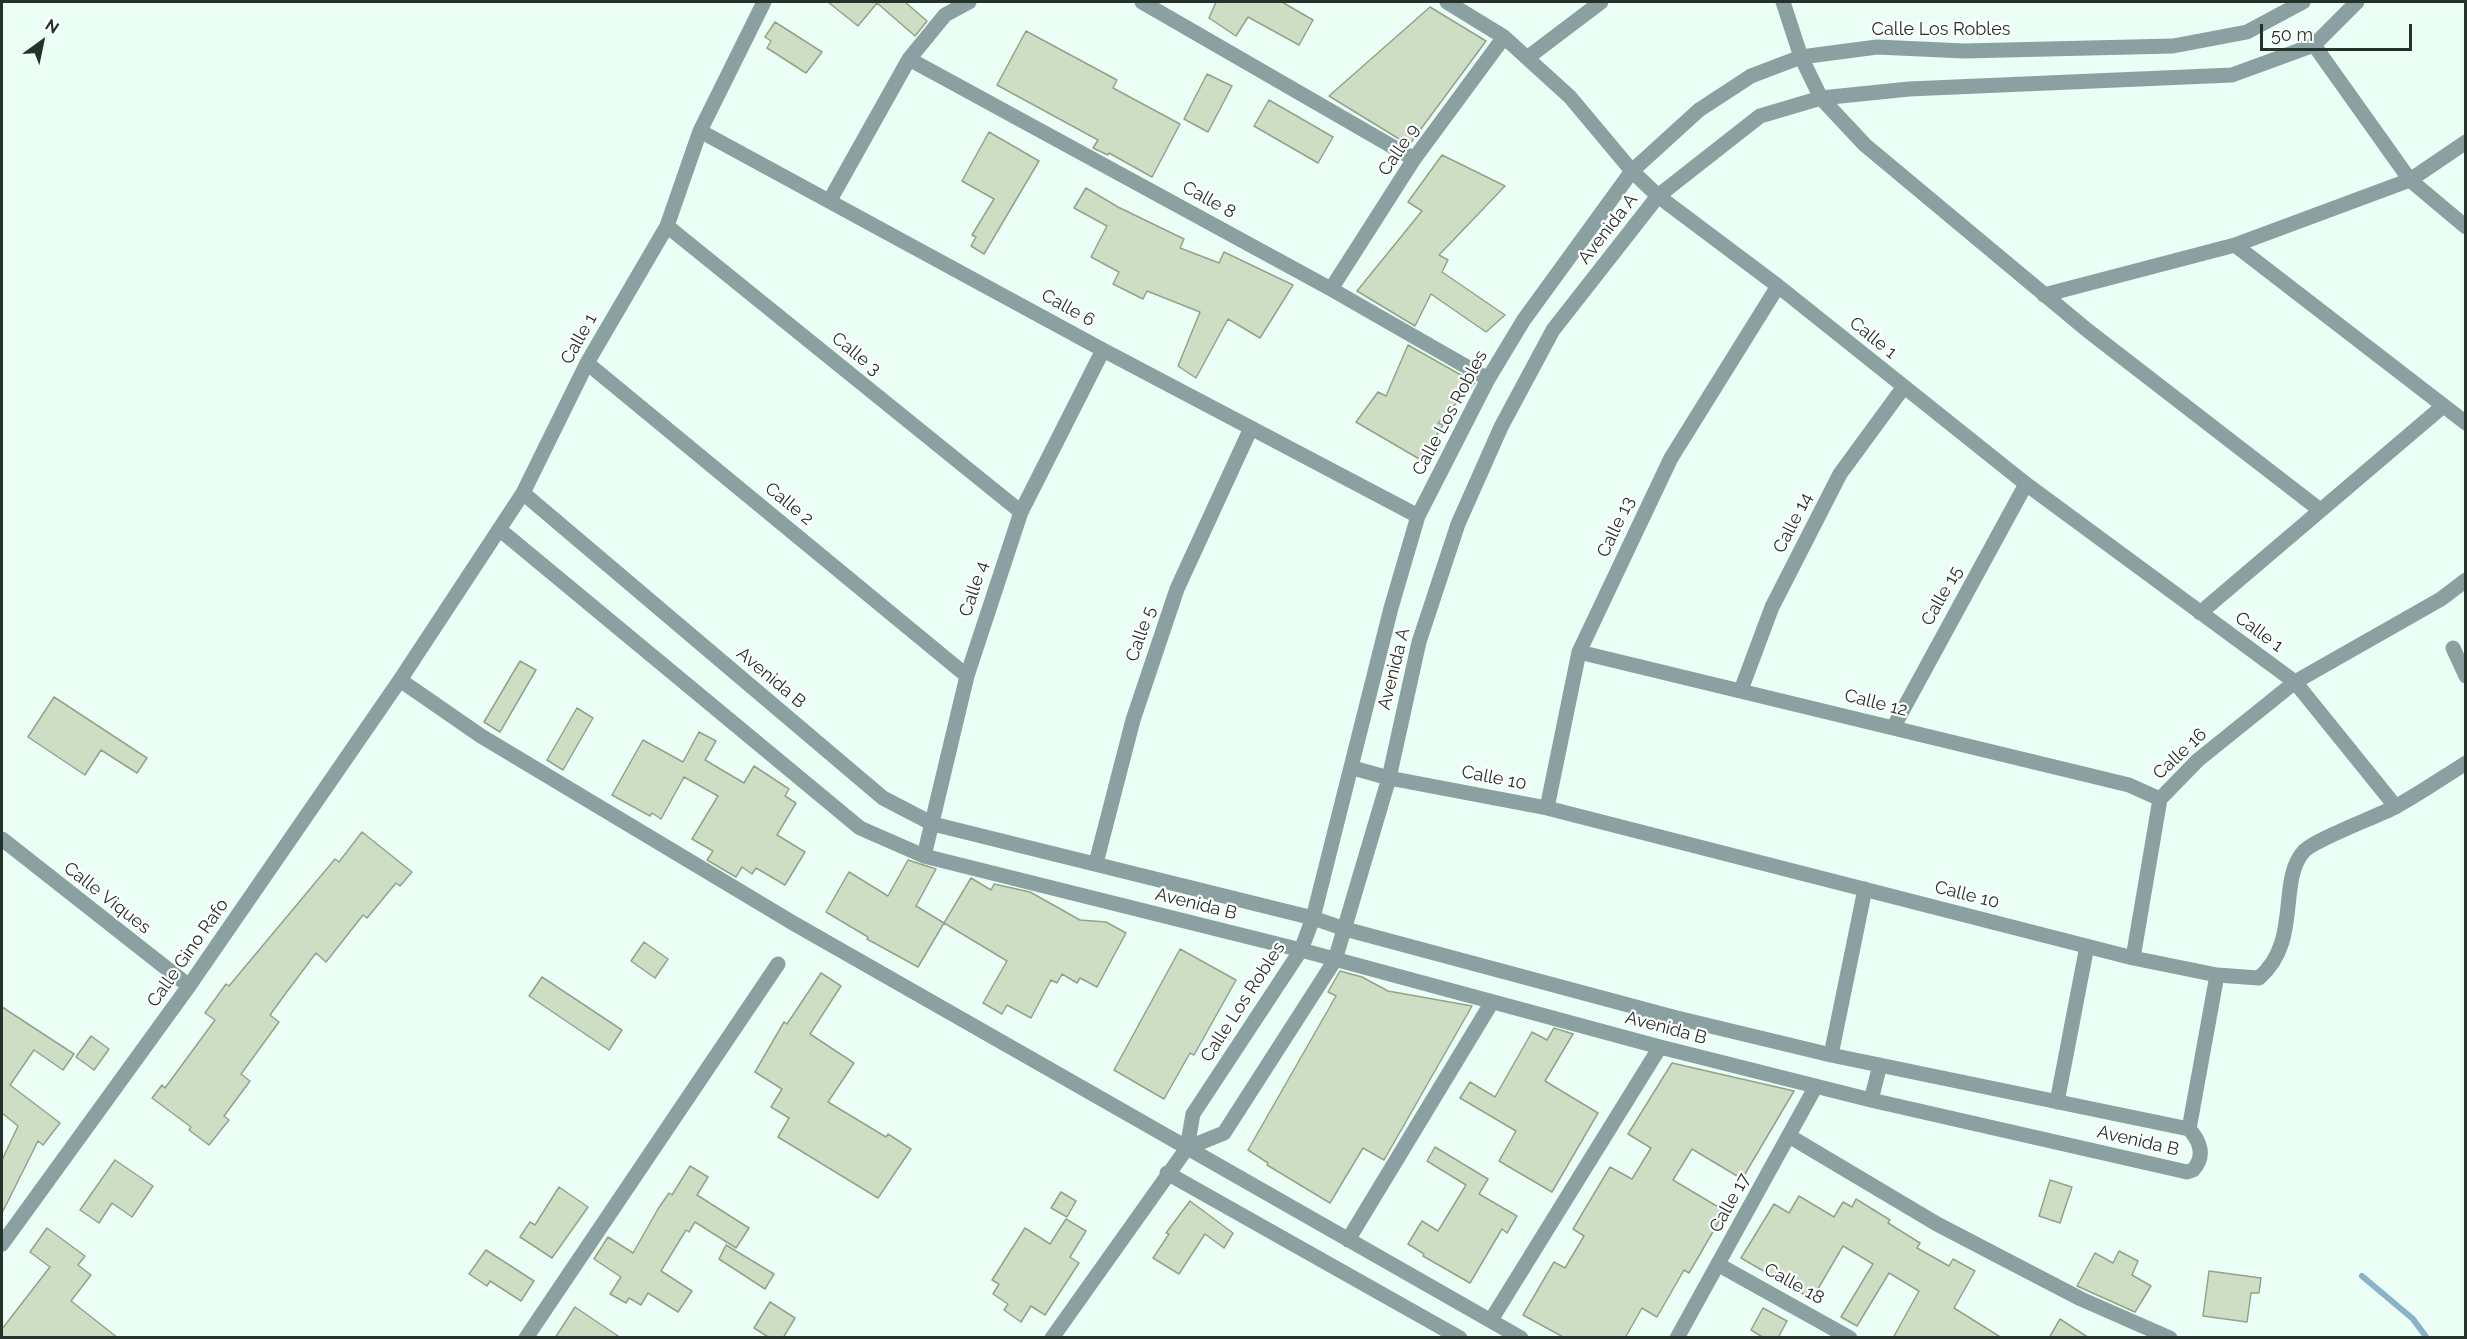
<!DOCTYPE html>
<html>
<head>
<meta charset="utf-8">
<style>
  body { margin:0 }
  #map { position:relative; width:2467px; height:1339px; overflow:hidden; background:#ecfff6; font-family:Raleway,sans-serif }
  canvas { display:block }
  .frame { position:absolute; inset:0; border:3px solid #25312b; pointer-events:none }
  .north { position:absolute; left:12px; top:12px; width:60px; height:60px; -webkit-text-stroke:4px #fff; paint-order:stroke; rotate:33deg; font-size:16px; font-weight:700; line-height:24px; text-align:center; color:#25312b }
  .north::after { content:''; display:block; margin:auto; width:21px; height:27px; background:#25312b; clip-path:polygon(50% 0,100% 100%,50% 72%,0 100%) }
  .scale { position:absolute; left:2260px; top:24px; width:152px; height:27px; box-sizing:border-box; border:3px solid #25312b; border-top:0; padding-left:8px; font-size:18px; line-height:21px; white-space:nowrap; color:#25312b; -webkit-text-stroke:4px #fff; paint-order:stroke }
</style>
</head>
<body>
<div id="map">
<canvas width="2467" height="1339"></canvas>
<div class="frame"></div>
<div class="north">N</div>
<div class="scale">50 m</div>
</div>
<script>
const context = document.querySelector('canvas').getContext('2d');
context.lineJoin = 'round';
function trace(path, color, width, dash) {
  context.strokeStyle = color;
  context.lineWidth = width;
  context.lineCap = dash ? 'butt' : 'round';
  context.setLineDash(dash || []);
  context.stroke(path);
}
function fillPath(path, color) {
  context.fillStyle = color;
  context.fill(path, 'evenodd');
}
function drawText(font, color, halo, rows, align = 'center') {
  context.font = font + ' Raleway,sans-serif';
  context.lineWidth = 4.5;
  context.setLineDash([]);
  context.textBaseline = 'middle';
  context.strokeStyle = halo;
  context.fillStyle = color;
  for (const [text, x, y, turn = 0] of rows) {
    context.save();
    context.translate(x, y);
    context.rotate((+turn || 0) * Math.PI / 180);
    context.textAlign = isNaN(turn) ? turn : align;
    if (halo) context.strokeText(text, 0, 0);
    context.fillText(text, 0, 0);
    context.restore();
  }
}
trace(new Path2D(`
  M2362,1276L2413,1319L2427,1338`), '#89b3c8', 6);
const building = new Path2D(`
  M828,2H905L927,21L915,36L877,3L858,26Z
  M1216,2H1282L1313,20L1299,45L1248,17L1236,36L1209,18Z
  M1430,7L1486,41L1409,145L1329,96Z
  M775,22L822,52L806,73L767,48L771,41L765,37Z
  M1026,31L1117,80L1113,88L1180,124L1152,177L1109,153L1108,155L1093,148L1098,140L997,85Z
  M1207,74L1232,86L1208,132L1184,119Z
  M1269,100L1333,137L1318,163L1254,126Z
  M989,132L1039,161L984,254L971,246L976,237L972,235L994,199L962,181Z
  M1442,155L1505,186L1439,255L1448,260L1442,272L1505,315L1486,332L1431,294L1415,326L1357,291L1422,211L1408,202Z
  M1086,188L1118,207L1184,239L1180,248L1219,263L1224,252L1293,285L1260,338L1228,319L1196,378L1178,366L1200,312L1147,291L1143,299L1113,284L1119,272L1091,257L1107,226L1074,208Z
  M1408,345L1475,383L1438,423L1443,425L1421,460L1356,422L1378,392L1386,396Z
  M520,661L536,670L500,732L484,722Z
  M54,697L147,758L137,773L101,750L85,775L28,737Z
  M577,708L593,718L563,770L547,760Z
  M699,732L716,741L705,760L744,783L754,766L789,789L785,796L796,803L777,835L805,852L785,885L756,868L752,874L742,867L736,877L707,860L713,851L692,839L718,796L684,777L661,819L652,813L650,816L612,795L643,740L683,762Z
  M362,832L412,872L400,886L396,883L367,918L363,915L326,962L316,953L286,993L270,1015L279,1022L241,1074L250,1081L224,1116L229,1120L209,1145L189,1130L191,1127L152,1098L162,1085L165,1088L215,1020L205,1013L226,984L229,986L335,859L339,862Z
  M908,860L936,869L916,906L944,923L918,967L867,939L868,937L826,912L849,872L888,896Z
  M971,878L991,890L994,884L1030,892L1080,920L1106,922L1126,933L1097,987L1080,978L1077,983L1062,974L1057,983L1051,980L1031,1018L1007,1005L1002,1014L983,1003L1007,961L944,923Z
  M644,942L668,959L655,978L631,961Z
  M1180,949L1236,980L1194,1055L1190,1053L1164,1099L1114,1070Z
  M1340,971L1362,977L1388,991L1472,1006L1384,1160L1363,1148L1330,1203L1267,1165L1268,1163L1248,1150L1336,996L1328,992Z
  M821,973L841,986L810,1034L854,1063L828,1102L886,1137L888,1134L911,1149L878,1198L778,1137L789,1118L771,1107L782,1089L755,1072L784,1022L787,1024Z
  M542,977L622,1030L609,1050L529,996Z
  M2,1007L74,1054L63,1070L34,1050L10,1085L60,1123L43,1145L38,1141L2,1213V1160L18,1126L2,1113Z
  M1554,1028L1573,1034L1545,1081L1598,1113L1552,1192L1499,1161L1516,1131L1460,1098L1470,1082L1495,1097L1532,1032L1547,1040Z
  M91,1036L109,1049L94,1070L76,1057Z
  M1672,1063L1794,1091L1742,1179L1692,1149L1673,1180L1725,1211L1689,1273L1684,1270L1657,1317L1642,1308L1625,1338H1565L1523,1315L1554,1262L1565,1268L1584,1236L1573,1229L1610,1167L1632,1179L1651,1148L1628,1134Z
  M1435,1147L1488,1179L1479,1194L1517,1216L1507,1233L1502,1229L1470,1283L1423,1256L1424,1254L1408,1244L1422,1221L1438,1231L1466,1185L1427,1161Z
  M115,1160L153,1186L132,1217L112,1203L99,1223L80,1210Z
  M690,1166L708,1177L697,1195L749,1228L736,1248L695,1222L689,1232L686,1230L661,1271L692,1291L678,1312L648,1293L641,1305L629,1298L626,1303L610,1294L621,1277L594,1259L608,1237L633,1253L658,1209L669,1193L672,1195Z
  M2050,1180L2072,1187L2060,1223L2039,1216Z
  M559,1187L588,1207L552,1258L520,1237L530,1222L535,1225Z
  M1061,1192L1076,1201L1067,1217L1051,1208Z
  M1799,1196L1834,1217L1843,1202L1852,1207L1856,1199L1890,1220L1888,1223L1920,1243L1917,1248L1949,1266L1953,1259L1975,1271L1954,1308L2002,1338H1893L1919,1291L1889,1273L1857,1326L1841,1317L1873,1264L1843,1246L1812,1299L1741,1258L1774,1204L1789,1213Z
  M1190,1201L1233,1233L1224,1248L1205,1234L1179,1274L1153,1258L1169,1234L1166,1233Z
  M1066,1219L1086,1231L1070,1257L1079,1263L1045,1315L1031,1306L1021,1322L1004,1310L1008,1304L993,1294L999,1284L992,1280L1025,1228L1050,1244Z
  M47,1228L85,1256L78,1265L91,1275L71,1301L118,1338H2V1329L50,1267L30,1252Z
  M726,1245L774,1274L765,1289L719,1259Z
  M486,1250L534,1281L521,1301L490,1281L487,1286L469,1274Z
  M2119,1251L2138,1261L2132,1275L2151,1286L2135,1312L2077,1286L2095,1253L2113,1263Z
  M2209,1271L2261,1278L2259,1293H2251L2247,1322L2203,1316Z
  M770,1302L795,1318L783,1338H770L754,1328Z
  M575,1307L621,1338H555Z
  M1763,1308L1787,1321L1778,1338H1764L1751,1330Z
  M2060,1319L2089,1338H2049Z`);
fillPath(building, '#cedec5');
trace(building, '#94a28a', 1.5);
trace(new Path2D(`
  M1142,2L1414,159
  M1447,2L1504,37L1570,97L1632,171L1658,196L1778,286L2026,484L2295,682L2396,807
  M1783,2L1801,57L1821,98L1865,145L2087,330L2320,510
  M2314,45L2410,180L2466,227
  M1527,58L1601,2
  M909,59L1331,289L1488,379
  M700,131L1103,350L1418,516
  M830,200L909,59L945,15L969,2
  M667,226L1021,512
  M2235,245L2466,423
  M1331,289L1414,159L1504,37
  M2044,295L2235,245L2410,180L2466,142
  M587,363L967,676
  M499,529L860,828L924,856L1301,950L1660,1047L1871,1100L2187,1172L2193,1170C2206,1156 2200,1141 2189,1129L1831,1055L1673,1017L1345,929L1313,918L933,824L883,798L523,493
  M2200,613L2442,407
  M2453,648L2466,676
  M1579,652L2129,785L2160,799
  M400,680L481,736L793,923L1521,1338
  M1741,690L1772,607L1840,474L1903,388
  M1893,728L2026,484
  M1353,768L1389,778L1547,808L2133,958L2217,975L2259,978C2302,941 2277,881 2304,851C2316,839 2376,817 2395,807C2419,794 2442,778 2466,763
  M1547,808L1579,652L1671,458L1778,286
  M2,839L189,986
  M924,856L967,676L1021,512L1103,350
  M1096,863L1133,720L1177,589L1251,428
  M2133,958L2160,799L2198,760L2295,682L2441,599L2466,580
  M1831,1055L1865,889
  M1871,1100L1880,1065
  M2057,1102L2087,946
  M2189,1129L2217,975
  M1789,1136L1937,1224L2081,1299L2170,1338
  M1187,1148L1224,1133L1335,960L1389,778L1419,642L1458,524L1501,427L1553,330L1658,196L1760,116L1821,98L1909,89L2232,75L2314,45L2357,2
  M1167,1173L1460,1338
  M1348,1240L1492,1002
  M2,1244L189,986L400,680L523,493L587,363L667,226L700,131L764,2
  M1719,1265L1850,1338
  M1491,1320L1660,1047
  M526,1338L778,964
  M1052,1338L1187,1148L1193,1114L1301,950L1313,918L1391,608L1418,516L1488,379L1523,321L1632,171L1699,110L1751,76L1801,57L1877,47L1964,51L2173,46L2247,32L2303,2
  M1677,1338L1816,1086`), '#8ba1a1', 15);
drawText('18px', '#25312b', '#fff', [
  ["Calle Los Robles",1941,30],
  ["Calle 9",1399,150,-56],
  ["Calle 8",1209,200,29],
  ["Avenida A",1608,229,-52],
  ["Calle 6",1068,308,29],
  ["Calle 1",1873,338,39],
  ["Calle 1",579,339,-61],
  ["Calle 3",856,354,39],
  ["Calle Los Robles",1450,413,-62],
  ["Calle 2",789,504,39],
  ["Calle 14",1793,523,-63],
  ["Calle 13",1616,527,-65],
  ["Calle 4",974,589,-72],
  ["Calle 15",1942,596,-61],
  ["Calle 1",2259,632,36],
  ["Calle 5",1141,634,-71],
  ["Avenida A",1394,669,-76],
  ["Avenida B",771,678,40],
  ["Calle 12",1876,703,14],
  ["Calle 16",2180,754,-43],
  ["Calle 10",1494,778,11],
  ["Calle 10",1967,895,14],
  ["Calle Viques",107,898,38],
  ["Avenida B",1196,904,14],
  ["Calle Gino Rafo",188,953,-55],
  ["Calle Los Robles",1243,1002,-57],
  ["Avenida B",1666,1028,15],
  ["Avenida B",2138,1141,13],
  ["Calle 17",1730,1203,-61],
  ["Calle 18",1794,1284,29]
]);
</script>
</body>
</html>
